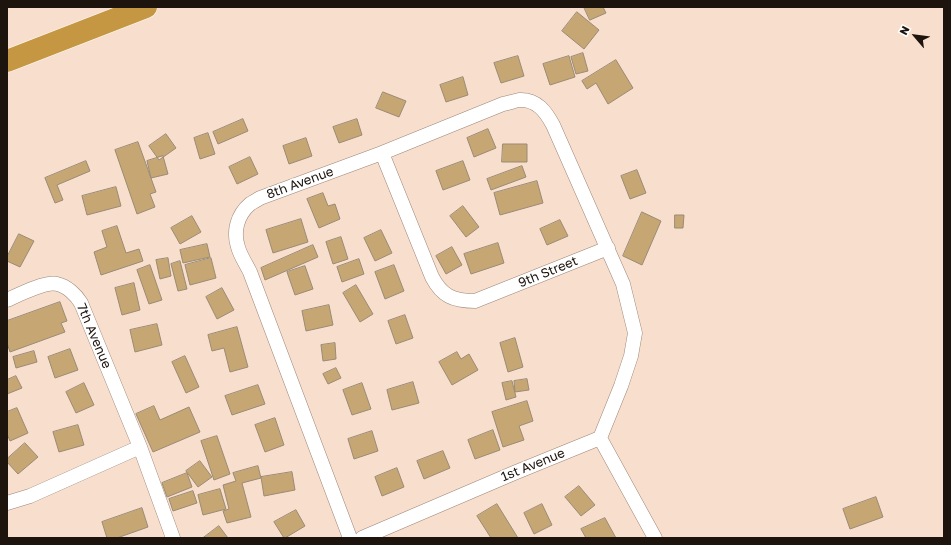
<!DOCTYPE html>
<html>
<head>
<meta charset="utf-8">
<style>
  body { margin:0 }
  #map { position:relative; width:951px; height:545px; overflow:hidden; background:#f7decd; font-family:"Golos Text",sans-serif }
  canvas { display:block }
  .frame { position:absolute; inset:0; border:8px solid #1d140e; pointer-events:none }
  .north { position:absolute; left:895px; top:16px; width:40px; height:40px; -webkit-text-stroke:3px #fff; paint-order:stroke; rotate:298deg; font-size:11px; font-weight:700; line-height:16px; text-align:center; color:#1d140e }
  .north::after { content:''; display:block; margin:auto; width:14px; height:18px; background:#1d140e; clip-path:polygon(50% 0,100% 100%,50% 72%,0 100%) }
</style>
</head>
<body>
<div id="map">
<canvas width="951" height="545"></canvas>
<div class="frame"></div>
<div class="north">N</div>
</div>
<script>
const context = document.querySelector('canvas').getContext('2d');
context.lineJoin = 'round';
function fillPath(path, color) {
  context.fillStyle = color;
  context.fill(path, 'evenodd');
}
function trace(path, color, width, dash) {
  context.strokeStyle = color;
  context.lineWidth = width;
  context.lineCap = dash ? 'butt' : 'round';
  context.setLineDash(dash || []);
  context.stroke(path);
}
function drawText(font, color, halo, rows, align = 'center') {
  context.font = font + ' "Golos Text",sans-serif';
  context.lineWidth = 3.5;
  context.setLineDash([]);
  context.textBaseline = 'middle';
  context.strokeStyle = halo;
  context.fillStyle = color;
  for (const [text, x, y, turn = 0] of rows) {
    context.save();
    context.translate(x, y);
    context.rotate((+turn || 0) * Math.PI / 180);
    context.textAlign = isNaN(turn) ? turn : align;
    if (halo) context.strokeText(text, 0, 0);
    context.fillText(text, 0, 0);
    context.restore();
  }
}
const building = new Path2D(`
  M584,7H603L606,13L590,20Z
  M577,12L599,30L584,49L562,31Z
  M583,53L588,71L576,74L571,57Z
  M518,56L524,76L501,83L494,63Z
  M569,56L575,77L550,85L543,64Z
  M616,60L633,88L608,104L596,83L587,89L582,81Z
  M463,77L468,95L446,102L440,85Z
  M383,92L406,101L399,117L376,108Z
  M243,119L248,131L218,144L213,132Z
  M357,119L362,135L339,143L333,127Z
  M488,129L496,148L474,157L467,138Z
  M208,133L215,154L200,159L194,138Z
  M166,134L176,148L159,160L149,146Z
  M306,138L312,156L289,164L283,146Z
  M138,142L156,192L150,194L155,207L137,214L115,150Z
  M503,144H527V162H502Z
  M163,156L168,174L151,178L147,161Z
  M250,157L258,174L237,184L229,167Z
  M86,161L90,171L57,185L63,200L55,203L45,178Z
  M463,161L470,180L443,190L436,171Z
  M522,166L526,177L491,190L487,179Z
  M637,170L646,193L630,199L621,176Z
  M537,181L543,203L500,215L494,193Z
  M116,187L121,206L87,215L82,196Z
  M323,193L328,206L335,204L340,219L319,228L307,199Z
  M463,206L479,227L466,237L450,216Z
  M642,212L661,221L642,265L623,256Z
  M675,215H684L683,228H675Z
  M192,216L201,232L180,244L171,228Z
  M301,219L308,242L273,253L266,230Z
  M560,220L568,236L547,245L540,229Z
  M117,226L126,253L139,249L143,261L101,275L94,252L107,247L102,231Z
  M381,230L392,253L375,261L364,238Z
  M19,234L34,241L20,267L7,261V257Z
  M341,237L348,259L333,264L326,242Z
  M498,243L504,263L471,274L464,254Z
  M207,244L210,257L183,263L180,250Z
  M313,245L318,257L265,280L261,268Z
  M452,247L462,265L446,274L436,256Z
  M168,258L171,276L160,279L156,260Z
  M211,258L216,278L190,285L185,265Z
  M359,259L364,274L342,282L337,267Z
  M180,261L187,289L178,291L171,264Z
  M150,265L162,300L149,304L137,270Z
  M394,265L404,291L385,299L375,272Z
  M305,266L313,289L295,295L287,272Z
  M134,283L140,310L122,315L115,288Z
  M356,285L373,314L360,322L343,293Z
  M222,288L234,310L217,319L206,297Z
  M60,302L67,321L61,323L65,332L10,352L7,343V321Z
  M329,305L333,325L306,331L302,311Z
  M405,315L413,338L396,344L388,321Z
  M157,324L162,345L135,352L130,330Z
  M237,327L248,367L230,372L224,348L212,351L208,335Z
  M515,338L523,367L508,372L500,343Z
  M335,343L336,359L323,361L321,345Z
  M70,349L78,370L55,378L48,357Z
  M34,351L37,362L16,368L13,357Z
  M457,352L461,359L469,354L478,370L452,385L439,362Z
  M185,356L199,387L186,393L172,362Z
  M336,368L341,378L328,384L323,374Z
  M16,376L22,388L7,394V380Z
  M527,379L529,390L515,392L514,381Z
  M512,381L516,397L506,400L502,383Z
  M413,382L419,403L392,410L387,390Z
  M84,383L94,405L76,413L66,392Z
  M362,383L371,409L352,415L343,390Z
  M258,385L265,404L232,415L225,396Z
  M527,401L533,421L519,426L524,440L503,447L492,412Z
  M154,406L160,420L189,407L200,432L153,452L136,414Z
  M17,408L28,433L10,441L7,434V412Z
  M275,418L284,445L265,452L255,425Z
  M78,425L84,445L59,452L53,432Z
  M493,430L500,450L475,459L468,440Z
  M372,431L378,451L354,459L348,439Z
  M217,436L230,474L214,480L201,441Z
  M25,443L38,457L18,474L7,462V459Z
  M443,451L450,468L424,479L417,461Z
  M200,461L212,477L198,487L186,471Z
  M258,466L261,478L242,483L251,517L227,523L223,511L229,509L223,485L236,481L233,473Z
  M397,468L404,487L382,496L375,477Z
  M292,472L295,490L264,496L261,477Z
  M187,473L192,487L167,497L162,483Z
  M579,486L595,505L581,516L565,497Z
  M220,489L226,509L203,515L198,495Z
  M193,491L197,503L173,511L169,499Z
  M876,497L883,517L850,529L843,509Z
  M497,504L518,538H491L477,516Z
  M542,504L552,525L534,534L524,513Z
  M142,508L148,527L117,538H107L102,522Z
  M296,510L305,526L285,538H284L274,522Z
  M605,518L616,538H586L581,529Z
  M219,526L228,538H203Z`);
fillPath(building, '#c6a672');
trace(building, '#9a8b75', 1);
const minor = new Path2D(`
  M382,153L432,277C442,296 453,301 475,301L608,248
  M7,300C18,295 46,281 57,284C67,286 76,295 81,303L140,447L173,538
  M600,438L655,538
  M7,503L30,496L140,447
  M350,538L250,272C246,264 240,255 238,247C233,232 237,215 250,204C253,202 257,200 260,198L382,153L503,104C509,103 514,101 519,100C537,99 546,112 553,125L623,284L635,333L631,356L621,386L600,438
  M362,538L514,473L600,438`);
const trunk = new Path2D(`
  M7,61L146,7`);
trace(minor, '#9d8677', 15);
trace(trunk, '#fff', 23);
trace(minor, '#fff', 14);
trace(trunk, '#c69742', 22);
drawText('13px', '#1d140e', '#fff', [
  ["8th Avenue",300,183,-20],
  ["9th Street",548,272,-22],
  ["7th Avenue",94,336,67],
  ["1st Avenue",533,465,-22]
]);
</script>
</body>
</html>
